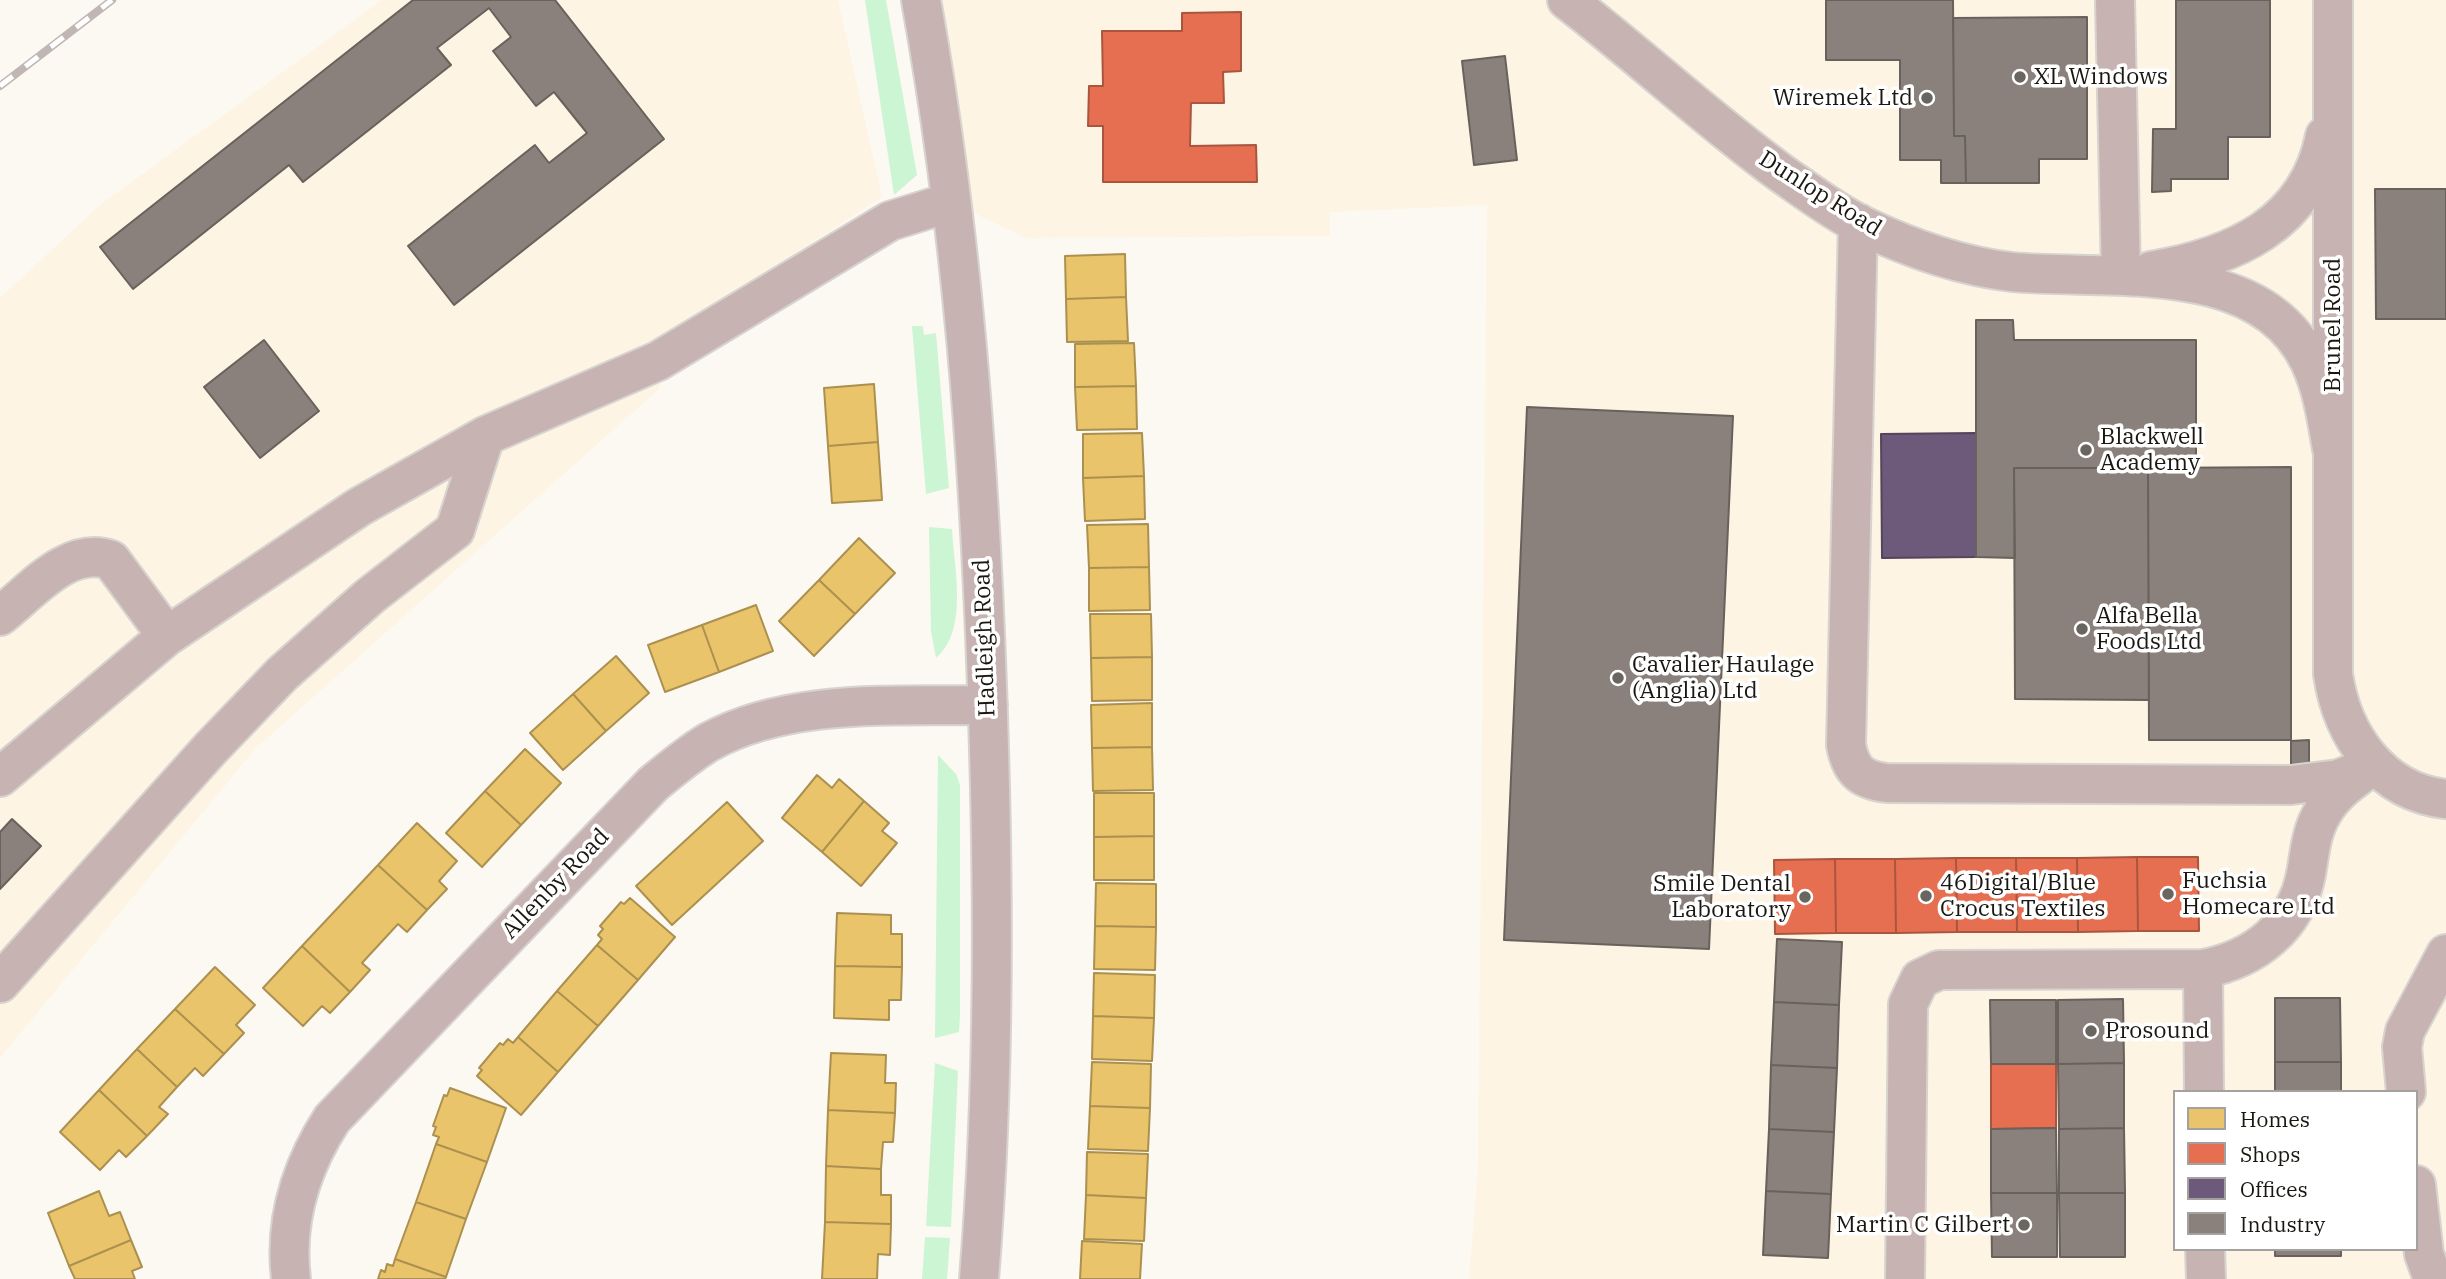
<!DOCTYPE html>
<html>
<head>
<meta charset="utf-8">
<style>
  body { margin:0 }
  #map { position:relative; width:2446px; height:1279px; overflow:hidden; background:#fcf8f2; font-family:"IBM Plex Serif",serif }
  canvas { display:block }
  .legend { position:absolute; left:2173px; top:1090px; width:245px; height:161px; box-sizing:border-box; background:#fff; border:2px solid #a3a2a0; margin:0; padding:9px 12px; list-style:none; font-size:21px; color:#1a1711 }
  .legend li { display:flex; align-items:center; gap:14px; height:35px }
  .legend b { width:35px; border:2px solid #a3a2a0 }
</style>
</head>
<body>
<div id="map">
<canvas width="2446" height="1279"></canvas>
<ul class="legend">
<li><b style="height:19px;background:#e9c46a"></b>Homes</li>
<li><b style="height:19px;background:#e76f51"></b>Shops</li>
<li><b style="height:19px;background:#6d597a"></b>Offices</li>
<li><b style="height:19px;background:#8a817c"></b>Industry</li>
</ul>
</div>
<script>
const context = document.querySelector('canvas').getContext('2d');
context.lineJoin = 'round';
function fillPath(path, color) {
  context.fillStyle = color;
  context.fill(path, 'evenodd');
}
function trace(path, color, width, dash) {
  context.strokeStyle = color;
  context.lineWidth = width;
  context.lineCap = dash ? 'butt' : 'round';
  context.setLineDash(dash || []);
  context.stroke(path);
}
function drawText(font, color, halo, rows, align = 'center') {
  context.font = font + ' "IBM Plex Serif",serif';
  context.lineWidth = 7;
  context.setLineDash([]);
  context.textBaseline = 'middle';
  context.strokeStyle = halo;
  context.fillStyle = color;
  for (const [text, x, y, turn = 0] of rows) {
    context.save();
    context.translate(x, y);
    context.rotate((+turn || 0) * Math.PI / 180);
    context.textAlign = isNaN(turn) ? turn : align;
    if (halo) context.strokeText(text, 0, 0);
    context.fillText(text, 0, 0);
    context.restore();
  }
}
fillPath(new Path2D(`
  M382,0H838L882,197L671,334L659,389L255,749L0,1058V298L101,204Z
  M921,0H2446V1279H1469L1478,1168L1487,205L1329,212L1330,236L1026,238L951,202ZM2175,1092H2416V1249H2175Z`), '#fdf4e4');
fillPath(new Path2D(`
  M865,0H886L917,175L894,195Z
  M912,326H923L924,335L936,333L949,488L926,494Z
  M929,527L952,529C954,569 969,630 936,658L931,631Z
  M938,755L956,774L960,785V1014L959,1032L935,1038Z
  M935,1063L958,1071L951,1227L926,1226Z
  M925,1237L950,1238L947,1279H922Z`), '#ccf5d3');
const homes = new Path2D(`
  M1125,254L1126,297L1066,299L1065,256Z
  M1126,297L1128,341L1067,342L1066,299Z
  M1134,343L1136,386L1075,387V344Z
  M874,384L878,442L828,446L824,388Z
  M1136,386L1137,429L1077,430L1075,387Z
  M1142,433L1144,476L1083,478V434Z
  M878,442L882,500L832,503L828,446Z
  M1144,476L1145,519L1085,521L1083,478Z
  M1148,524L1149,567L1089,568L1087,525Z
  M859,538L895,573L855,614L819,580Z
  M1149,567L1150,610L1089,611V568Z
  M819,580L855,614L814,656L779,621Z
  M756,605L773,651L719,672L702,625Z
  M1090,614H1151L1152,657L1091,658Z
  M702,625L719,672L665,692L648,645Z
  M616,656L649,693L606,731L573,694Z
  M1152,657V700L1092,701L1091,658Z
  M573,694L606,731L563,770L530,733Z
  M1152,703V747L1092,748L1091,705Z
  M1152,747L1153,790L1093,791L1092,748Z
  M525,749L561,783L521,825L485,791Z
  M817,775L832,788L839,779L864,801L822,852L782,818Z
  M485,791L521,825L482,867L446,833Z
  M1094,793H1154V836L1094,837Z
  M864,801L889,823L882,831L897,843L861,886L822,852Z
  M727,802L763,841L672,925L636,886Z
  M417,823L457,861L439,881L447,889L427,910L378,865Z
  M1154,836V880H1094V837Z
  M378,865L427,910L407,932L398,924L362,963L370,970L350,992L302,946Z
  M1096,883L1156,884V927L1095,926Z
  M630,898L675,937L638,980L597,945L602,939L598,935L603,929L600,926L621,902L624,904Z
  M837,913L891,915V934H902V967L835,966Z
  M1095,926L1156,927L1155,970L1094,969Z
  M597,945L638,980L598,1026L557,991Z
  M302,946L350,992L330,1013L322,1006L303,1026L263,988Z
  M835,966L902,967L901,1000H889V1020L834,1018Z
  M215,967L255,1005L236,1025L244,1033L224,1054L175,1009Z
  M1094,973L1155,975L1154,1018L1093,1016Z
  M557,991L598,1026L558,1072L518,1037Z
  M175,1009L224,1054L203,1076L195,1068L177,1087L137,1049Z
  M1093,1016L1154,1018L1152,1061L1092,1059Z
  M518,1037L558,1072L521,1115L477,1076L482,1070L479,1068L500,1043L503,1045L508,1039L513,1043Z
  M137,1049L177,1087L159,1107L168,1114L147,1136L99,1090Z
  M831,1053L886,1055L885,1083H896L895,1113L828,1110Z
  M1092,1062L1151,1064L1150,1108L1090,1106Z
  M450,1088L506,1108L487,1162L436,1144L439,1137L433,1135L436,1127L433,1126L444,1095L447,1096Z
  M99,1090L147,1136L126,1157L119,1150L100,1170L60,1132Z
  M1090,1106L1150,1108L1148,1151L1088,1149Z
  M828,1110L895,1113L893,1142H883L881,1169L826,1166Z
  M436,1144L487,1162L466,1219L416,1202Z
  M1087,1152L1148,1154L1146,1198L1086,1195Z
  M826,1166L881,1169V1195H891V1224L825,1222Z
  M99,1191L109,1216L120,1212L131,1240L69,1266L48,1213Z
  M1086,1195L1146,1198L1144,1241L1084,1239Z
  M416,1202L466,1219L446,1277L395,1259Z
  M825,1222L891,1224L890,1255L878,1254L877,1279H822Z
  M131,1240L142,1267L132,1271L135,1279H75L69,1266Z
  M1082,1241L1142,1244L1140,1279H1080Z
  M395,1259L446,1277L445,1279H378L381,1270L385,1272L387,1264L393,1266Z`);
fillPath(homes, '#e9c46a');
trace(homes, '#ab904f', 2);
const shops = new Path2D(`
  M1241,12V71L1223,72L1224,103H1191L1190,146L1256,145L1257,182H1103V126H1088L1089,86H1103L1102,31H1182V13Z
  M2137,857H2198L2199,931H2138Z
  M2137,857L2138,931L2078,932L2077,858Z
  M1956,858H2016L2017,932H1957Z
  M1956,858L1957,932L1896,933L1895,859Z
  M2016,858H2077L2078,932H2017Z
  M1835,859H1895L1896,933H1836Z
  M1835,859L1836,933L1775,934L1774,860Z
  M1991,1064H2056V1128L1991,1129Z`);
fillPath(shops, '#e76f51');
trace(shops, '#aa553e', 2);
const offices = new Path2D(`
  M1976,433V557L1882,558L1881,434Z`);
fillPath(offices, '#6d597a');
trace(offices, '#54455a', 2);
const industry = new Path2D(`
  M413,0H555L664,139L454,305L408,246L535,145L549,163L587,133L554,92L536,106L493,51L511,37L489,8L437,48L451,65L303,182L289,165L133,289L100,247Z
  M1826,0H1953L1954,136H1965L1966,183H1941V160H1900V60H1826Z
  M2176,0H2270V137H2228V179H2171V191L2152,192L2153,129H2176Z
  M2087,17V159H2039V183H1966L1965,136H1954L1953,18Z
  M1505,56L1517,160L1474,165L1462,61Z
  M2375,189H2446V319H2376Z
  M1976,320H2013L2014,340H2196V468H2014L2015,558L1976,557Z
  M264,340L319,411L260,458L204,387Z
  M1527,407L1733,416L1709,949L1504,940Z
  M2291,467V740H2149L2148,468Z
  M2014,468H2148L2149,700L2015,699Z
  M2309,740V769H2291V741Z
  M12,819L41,846L0,889V832Z
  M1777,939L1842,942L1839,1005L1774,1002Z
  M2275,998H2340L2341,1062H2275Z
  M2123,999L2124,1063L2058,1064V1000Z
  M1990,1000H2056V1064H1991Z
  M1774,1002L1839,1005L1837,1068L1771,1065Z
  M2275,1062H2341V1092H2275Z
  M2124,1063V1128L2059,1129L2058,1064Z
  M1771,1065L1837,1068L1834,1132L1769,1129Z
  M2056,1128L2057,1193H1991V1129Z
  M2124,1128L2125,1193H2059V1129Z
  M1769,1129L1834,1132L1831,1194L1766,1191Z
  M1766,1191L1831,1194L1828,1258L1763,1255Z
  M1991,1193H2057V1257H1992Z
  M2059,1193H2125V1257H2060Z
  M2275,1249H2341V1256H2275Z`);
fillPath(industry, '#8a817c');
trace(industry, '#68615c', 2);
const minor = new Path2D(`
  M921,0C962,227 979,456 987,686C994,884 995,1082 979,1279
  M1567,0C1640,56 1707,119 1781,173C1807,191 1833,211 1861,225C1909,248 1959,266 2012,272C2108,281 2260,256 2310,362C2323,390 2327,420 2332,449
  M2115,0L2121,276
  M2333,0V674C2342,736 2381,792 2446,799
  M1858,223L1846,745C1851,771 1861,780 1887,783L2291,785L2339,779L2374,765
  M2151,271C2232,257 2308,225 2325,136
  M0,616C31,592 68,545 111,560L167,636
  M0,777L167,636L359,507L485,436L658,361L890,221L951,202
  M2203,969L2204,1092
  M0,983L210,749L282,674L370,596L455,530L485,436
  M2406,1092L2402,1047L2405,1031L2446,954
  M2416,1185L2424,1254L2433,1279
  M2205,1249L2206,1279
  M291,1279C284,1221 301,1167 332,1119L653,784C671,769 689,754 709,742C791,697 898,707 988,705
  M1905,1279L1908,1004L1920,979L1939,970L2203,969C2255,959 2296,927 2306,874C2310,852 2311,831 2323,812C2332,796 2346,785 2361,774`);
trace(minor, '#d7d4cf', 42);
trace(minor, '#c8b3b3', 38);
const rail = new Path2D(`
  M0,86L112,0`);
trace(rail, '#c0b6b3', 8);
trace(rail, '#fff', 5, [16]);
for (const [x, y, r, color] of [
  [2020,77,7,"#696660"],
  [1927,98,7,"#696660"],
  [2086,450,7,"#696660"],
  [2082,629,7,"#696660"],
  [1618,678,7,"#696660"],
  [2168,894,7,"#696660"],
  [1926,896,7,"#696660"],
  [1805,897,7,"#696660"],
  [2091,1031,7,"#696660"],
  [2024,1225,7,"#696660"]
]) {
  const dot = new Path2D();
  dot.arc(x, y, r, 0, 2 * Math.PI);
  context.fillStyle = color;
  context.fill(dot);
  trace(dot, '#fff', 2.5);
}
drawText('23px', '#1a1711', '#fff', [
  ["XL Windows",2034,77],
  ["Wiremek Ltd",1913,98,"right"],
  ["Blackwell",2100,437],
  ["Academy",2100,463],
  ["Alfa Bella",2096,616],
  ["Foods Ltd",2096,642],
  ["Cavalier Haulage",1632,665],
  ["(Anglia) Ltd",1632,691],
  ["Fuchsia",2182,881],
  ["Homecare Ltd",2182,907],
  ["46Digital/Blue",1940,883],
  ["Crocus Textiles",1940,909],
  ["Smile Dental",1791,884,"right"],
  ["Laboratory",1791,910,"right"],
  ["Prosound",2105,1031],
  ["Martin C Gilbert",2010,1225,"right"]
], 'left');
drawText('23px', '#1a1711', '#fff', [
  ["Dunlop Road",1820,194,32],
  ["Brunel Road",2333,325,-90],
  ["Hadleigh Road",985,638,-92],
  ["Allenby Road",556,884,-46]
]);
</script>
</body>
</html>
